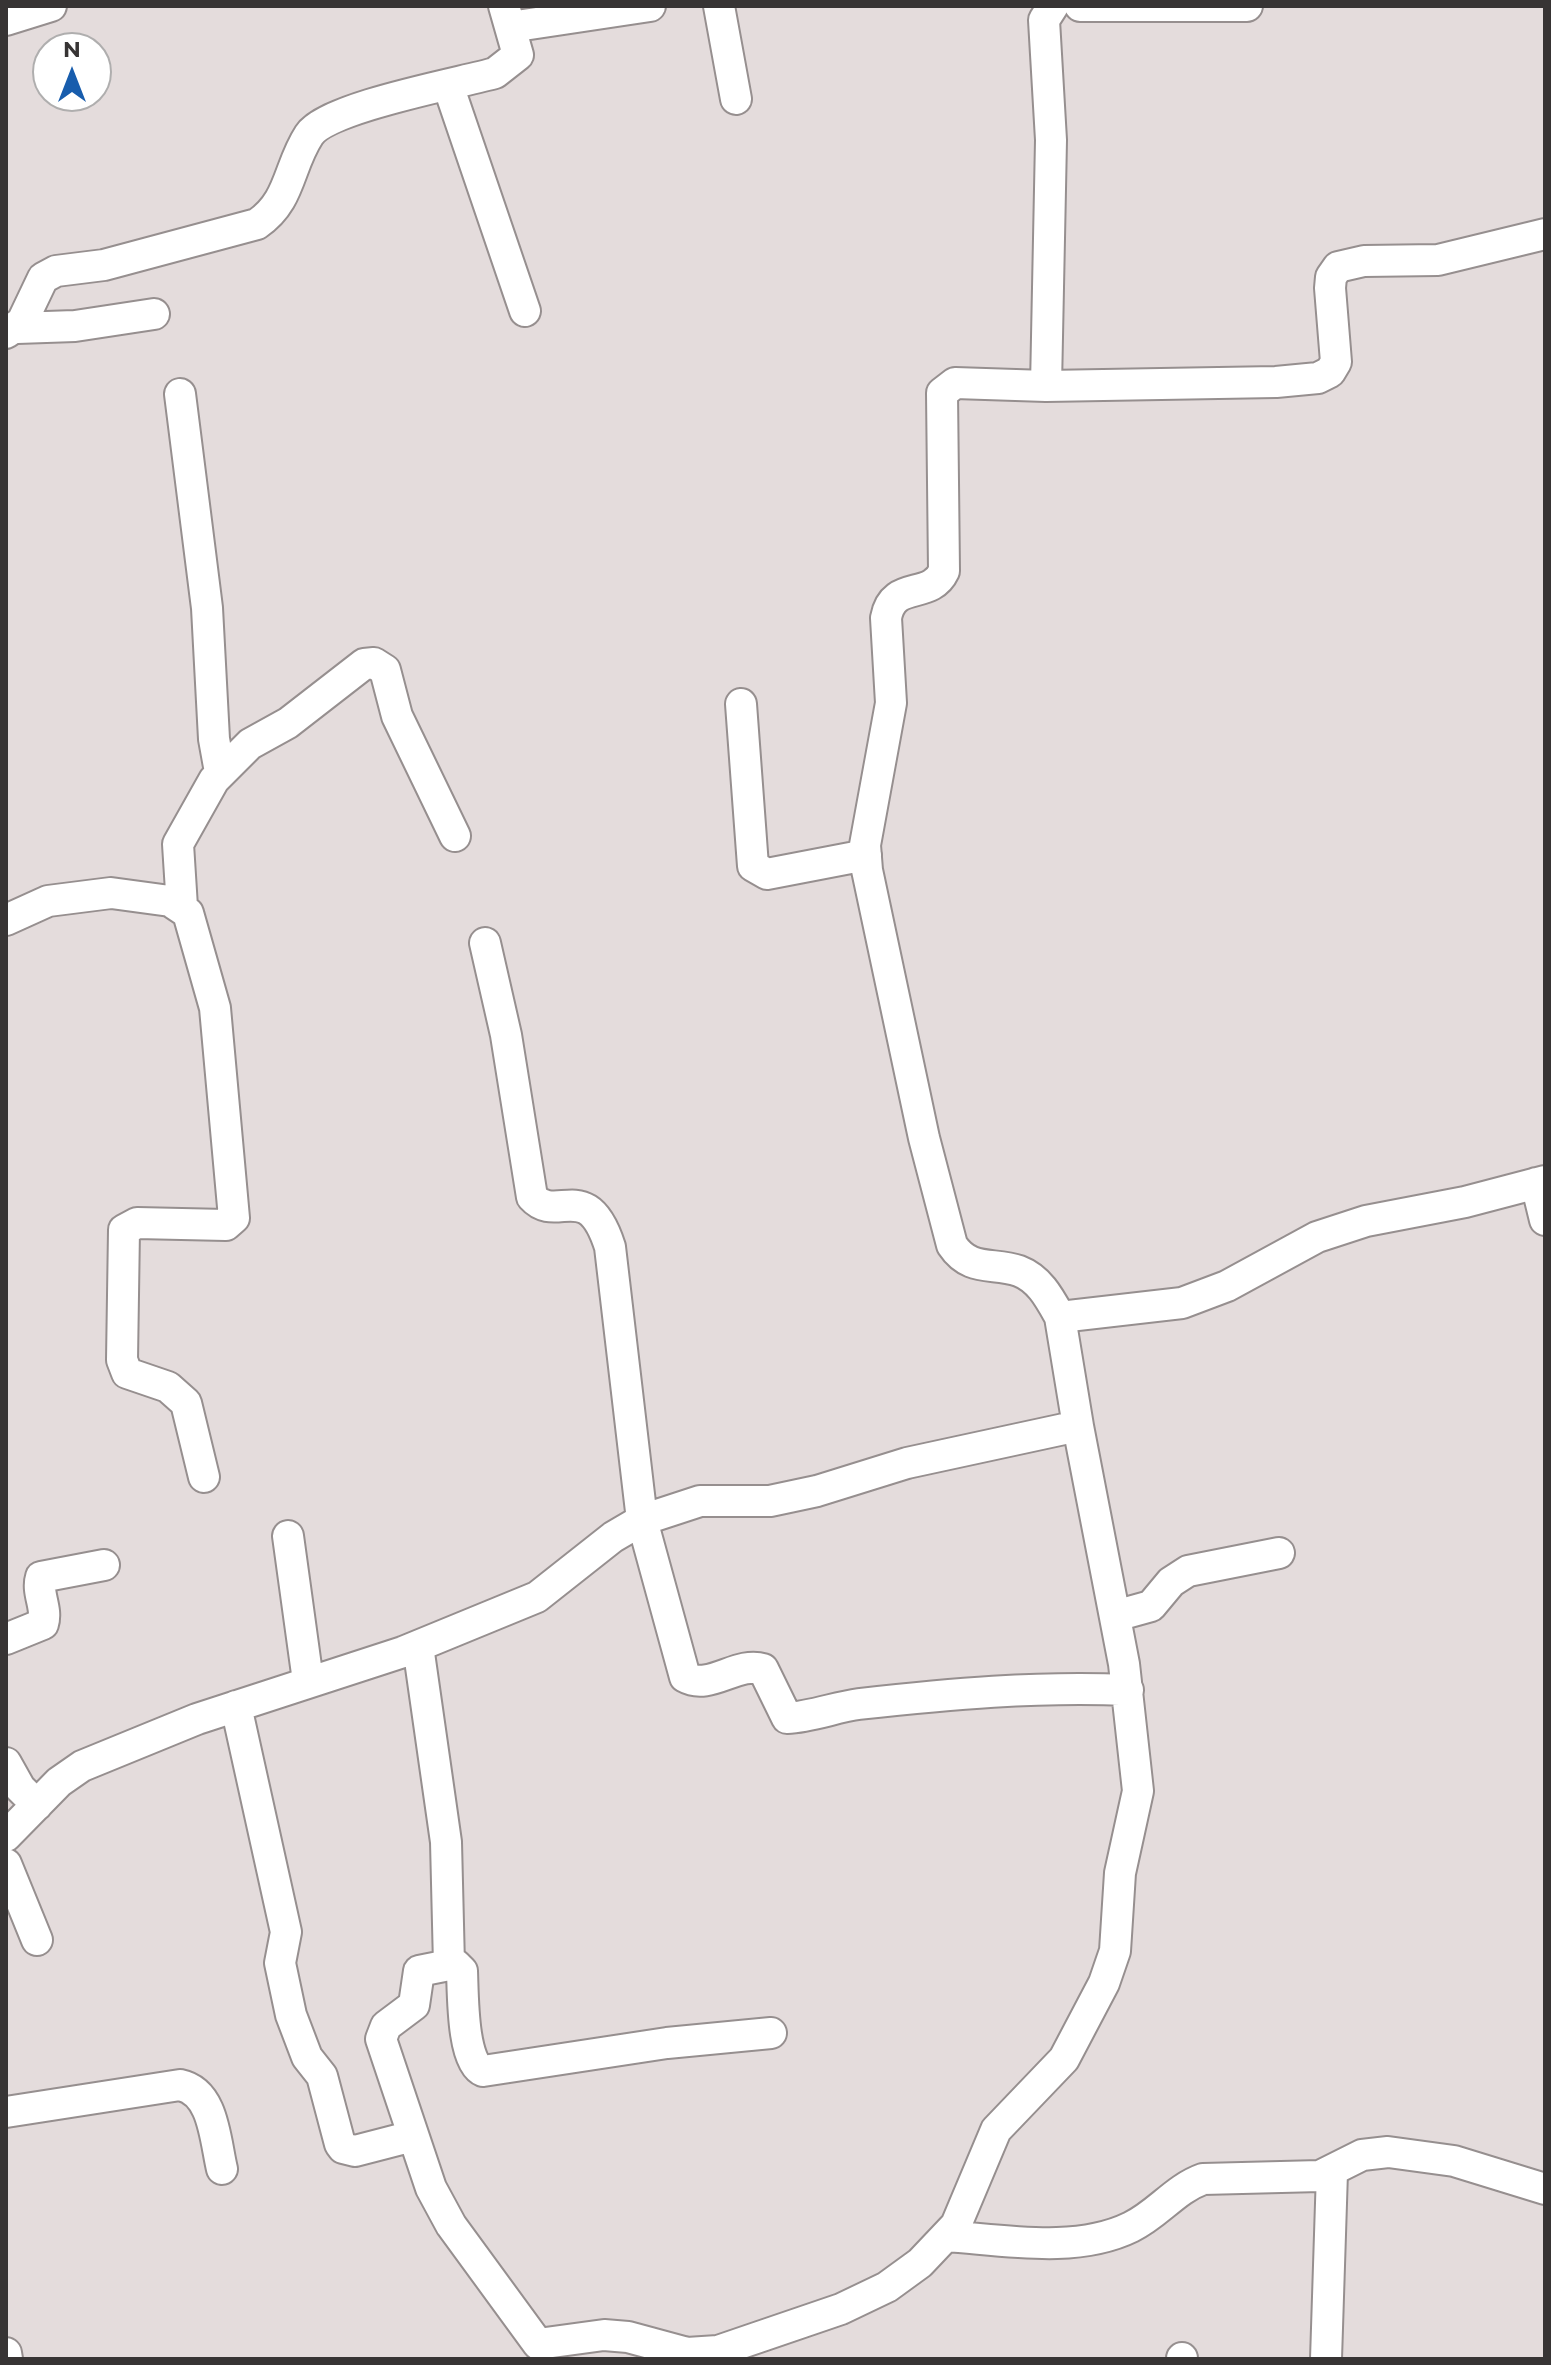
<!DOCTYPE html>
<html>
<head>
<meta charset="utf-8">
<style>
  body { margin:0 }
  #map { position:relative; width:1551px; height:2365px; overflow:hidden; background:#e4dcdc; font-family:Montserrat,sans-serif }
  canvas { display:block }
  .frame { position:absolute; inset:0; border:8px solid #373434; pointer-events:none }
  .north { position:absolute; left:32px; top:32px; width:80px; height:80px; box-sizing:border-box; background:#fff; border:2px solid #afaeae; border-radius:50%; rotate:0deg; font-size:22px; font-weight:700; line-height:32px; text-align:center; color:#373434 }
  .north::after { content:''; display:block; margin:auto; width:28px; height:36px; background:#185dad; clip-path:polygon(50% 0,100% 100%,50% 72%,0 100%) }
</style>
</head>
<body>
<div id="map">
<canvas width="1551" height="2365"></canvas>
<div class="frame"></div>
<div class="north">N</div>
</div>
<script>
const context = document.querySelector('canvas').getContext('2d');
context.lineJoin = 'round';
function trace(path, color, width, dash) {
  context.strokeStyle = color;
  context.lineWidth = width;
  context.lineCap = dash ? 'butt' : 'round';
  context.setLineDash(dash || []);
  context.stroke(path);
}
const minor = new Path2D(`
  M719,6L736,99
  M1053,6L1044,20L1051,140L1046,386L955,383L942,393L944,571C930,601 893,579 886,618L891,703L865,845L867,870L924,1138L952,1245C970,1272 992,1262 1019,1271C1040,1279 1050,1299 1060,1317
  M1080,6H1247
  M6,20L51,6
  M510,27L650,6
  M448,85L525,311
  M17,328L75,326L154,314
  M6,333L22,322L43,278L56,271L104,265L257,224C291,201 288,167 309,135C327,107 460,83 495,73L518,55L504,6
  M1046,386L1276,382L1318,378L1330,372L1336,362L1330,288L1331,277L1338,267L1364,261L1438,260L1545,234
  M180,394L207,608L214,739L220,772
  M741,704L753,866L767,874L866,855
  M182,907L178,844L214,780L250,744L288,723L364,664L374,663L385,670L397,716L455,836
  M6,920L48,901L111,893L170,901L188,913L215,1008L234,1218L226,1225L137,1223L124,1230L122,1360L127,1373L168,1387L186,1403L204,1477
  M485,943L506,1035L532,1197C557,1225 587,1175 610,1247L642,1520L685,1677C710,1691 737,1661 763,1669L787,1718C811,1717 836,1707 859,1704C949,1694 1037,1686 1128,1690
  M1536,1183L1545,1220
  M288,1536L308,1681
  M1115,1616L1151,1606L1171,1582L1188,1571L1279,1553
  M6,1639L43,1624C48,1608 36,1593 41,1577L104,1565
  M418,1646L446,1842L449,1965L419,1971L414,2005L386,2026L381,2039L431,2188L451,2225L538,2344L604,2335L628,2337L687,2353L718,2351L841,2309L887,2287L920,2263L956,2225L996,2130L1064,2059L1104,1983L1115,1951L1120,1873L1138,1791L1124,1664L1078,1426
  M236,1706L286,1932L280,1963L291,2015L307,2057L322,2076L340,2144L343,2148L355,2151L413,2136
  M6,1763L20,1788L37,1805
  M6,1836L59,1782L82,1766L197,1719L403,1652L537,1597L613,1537L642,1520L700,1501H770L817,1491L907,1463L1078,1426L1060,1317L1182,1303L1227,1286L1317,1237L1366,1221L1465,1202L1545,1181
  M6,1864L37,1940
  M449,1965H456L462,1971C463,1993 462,2063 483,2071L667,2043L771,2033
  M6,2112L180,2085C214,2092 215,2140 222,2169
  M946,2236C1004,2240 1076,2254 1131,2227C1158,2214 1175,2189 1203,2179L1320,2176L1362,2155L1388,2152L1454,2161L1545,2189
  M6,2353L7,2359
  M1182,2358V2359
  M1326,2359L1332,2172`);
trace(minor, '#968f8f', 34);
trace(minor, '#fff', 30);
</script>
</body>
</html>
